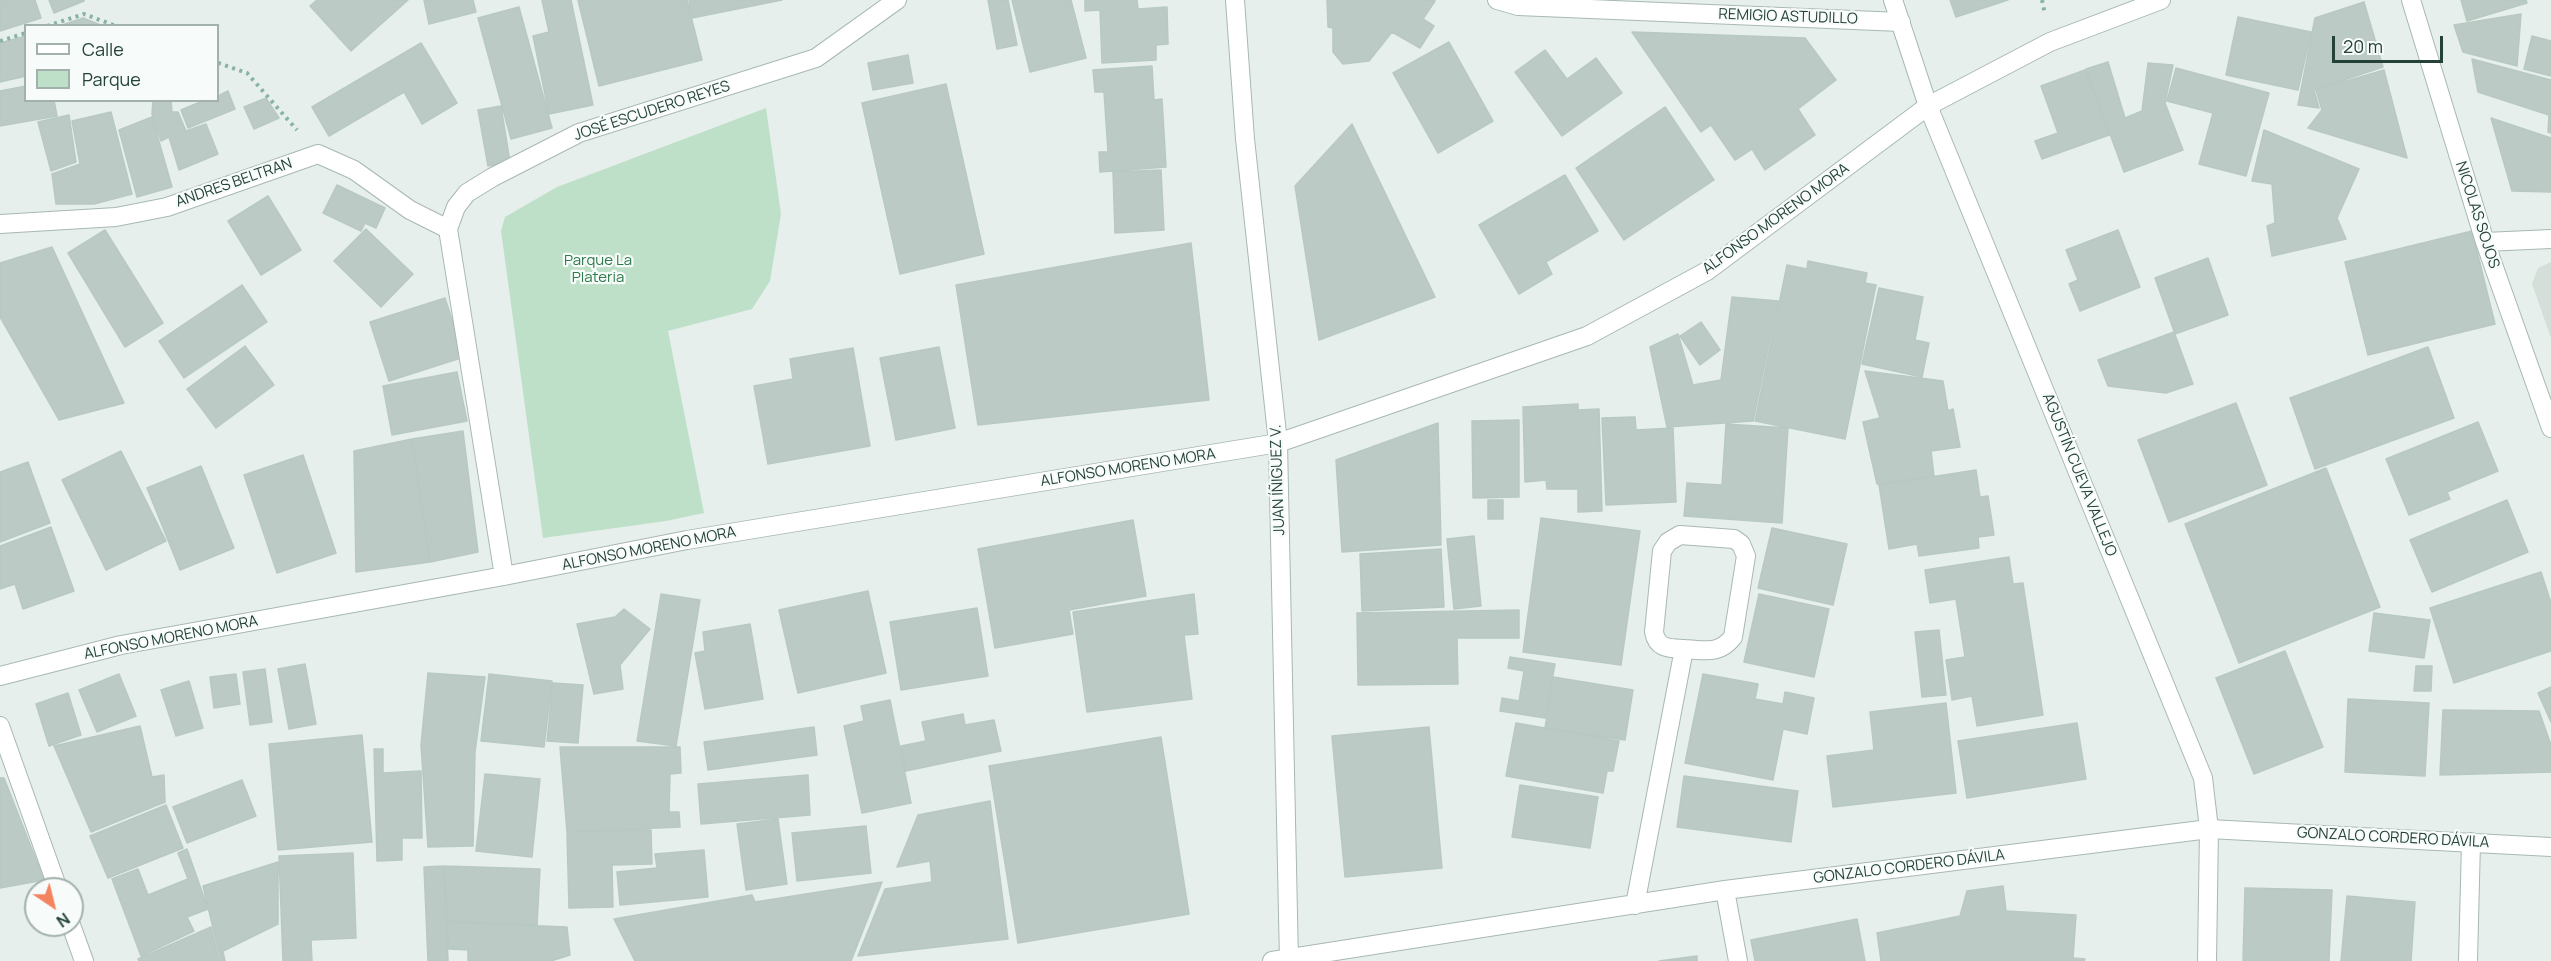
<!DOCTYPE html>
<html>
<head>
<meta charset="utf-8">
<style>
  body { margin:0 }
  #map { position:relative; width:2551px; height:961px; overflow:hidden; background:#e6efeb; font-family:Manrope,sans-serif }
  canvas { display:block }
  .legend { position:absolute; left:24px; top:24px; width:195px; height:78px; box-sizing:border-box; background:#f7fbf9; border:2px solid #a3b1ad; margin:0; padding:8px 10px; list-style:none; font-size:18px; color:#24423a }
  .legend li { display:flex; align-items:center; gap:12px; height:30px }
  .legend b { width:30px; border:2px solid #a3b1ad }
  .north { position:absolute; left:24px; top:877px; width:60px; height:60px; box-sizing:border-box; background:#f7fbf9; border:2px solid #a3b1ad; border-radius:50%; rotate:145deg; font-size:16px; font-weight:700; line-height:24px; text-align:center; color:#24423a }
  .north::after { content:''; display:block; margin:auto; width:21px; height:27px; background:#f4845f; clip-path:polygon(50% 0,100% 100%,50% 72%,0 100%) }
  .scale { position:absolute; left:2332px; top:36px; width:111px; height:27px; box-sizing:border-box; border:3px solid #24423a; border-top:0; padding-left:8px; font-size:18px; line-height:21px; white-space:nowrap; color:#24423a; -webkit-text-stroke:4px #f7fbf9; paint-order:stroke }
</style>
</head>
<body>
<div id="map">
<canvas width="2551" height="961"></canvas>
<ul class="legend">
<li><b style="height:8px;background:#fff"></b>Calle</li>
<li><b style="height:16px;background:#bfe0c8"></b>Parque</li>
</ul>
<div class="north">N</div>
<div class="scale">20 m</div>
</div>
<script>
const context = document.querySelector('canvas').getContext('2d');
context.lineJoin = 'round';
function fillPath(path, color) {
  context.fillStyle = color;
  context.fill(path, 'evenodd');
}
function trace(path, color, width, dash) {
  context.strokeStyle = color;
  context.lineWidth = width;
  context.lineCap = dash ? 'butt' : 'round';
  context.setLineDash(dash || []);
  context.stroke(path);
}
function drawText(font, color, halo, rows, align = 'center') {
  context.font = font + ' Manrope,sans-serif';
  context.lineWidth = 4.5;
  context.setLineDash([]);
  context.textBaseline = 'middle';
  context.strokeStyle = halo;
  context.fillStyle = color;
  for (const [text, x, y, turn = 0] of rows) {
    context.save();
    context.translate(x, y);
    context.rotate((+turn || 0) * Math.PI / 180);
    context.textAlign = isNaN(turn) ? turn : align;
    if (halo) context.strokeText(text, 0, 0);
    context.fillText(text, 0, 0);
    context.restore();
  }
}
fillPath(new Path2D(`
  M2551,262V338L2532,284L2538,268Z`), '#d4dfda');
fillPath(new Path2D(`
  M766,108L781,214L770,281L752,309L668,331L704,513L666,521L543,538L501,231L505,217L557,187Z`), '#bfe0c8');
const building = new Path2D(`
  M0,0H35L41,18L0,31Z
  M49,0H84V1L54,13Z
  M317,0H408L351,51L310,6Z
  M424,0H473L476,12L429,24Z
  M542,0H571L593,105L549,114L533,36L549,32Z
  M578,0H687L702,60L599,86Z
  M689,0H782L692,18Z
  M988,0H1008L1017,45L997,49Z
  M1012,0H1071L1086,58L1030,72Z
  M1085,0H1137L1138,9L1167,7L1168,44L1156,45V60L1102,63L1100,10L1085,11Z
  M1327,0H1433L1435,1L1423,19L1434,26L1420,48L1392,32L1369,61L1343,64L1333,52V28L1328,27Z
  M1950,0H2008L1956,17Z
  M2461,0H2526L2527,3L2467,21Z
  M2364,2L2383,67L2314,90L2319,108L2298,105L2315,18Z
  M519,7L552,128L511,139L478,18Z
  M2521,14L2517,66L2463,52L2454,25Z
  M2238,17L2311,32L2298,90L2226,75Z
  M83,18L103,26H59Z
  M1632,32L1805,38L1836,80L1798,109L1815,135L1765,170L1752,149L1735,160L1711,125L1701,132Z
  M26,36V76L0,82V43Z
  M2532,36L2551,41V76L2524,69Z
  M1449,42L1493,121L1438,153L1393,73Z
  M421,43L457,103L422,124L404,92L329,136L312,107Z
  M1545,50L1567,79L1596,58L1622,93L1562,136L1515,72Z
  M908,55L913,83L873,90L868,63Z
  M2472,59L2551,80V133L2548,132L2549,115L2478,92Z
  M2108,62L2125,118L2142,111L2148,63L2173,65L2165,103L2183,150L2124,172L2086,69Z
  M1152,66L1154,100L1162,99L1166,167L1100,172L1099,152H1108L1104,92H1095L1093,70Z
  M2176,68L2269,93L2246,176L2199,164L2213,113L2167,101Z
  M2085,70L2109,135L2042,159L2035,141L2058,133L2041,86Z
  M2384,70L2407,158L2308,128L2322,110L2316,90Z
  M946,84L984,254L900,274L862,103Z
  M26,86V100H54L57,116L0,126V91Z
  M228,91L235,109L188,128L181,110L205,100H218V96Z
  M266,98L279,118L254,129L244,107Z
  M153,100H171L172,112H178L186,131L206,124L218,154L179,170L169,137L161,141L152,114Z
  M501,106L510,162L488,166L478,110Z
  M1665,107L1714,180L1624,240L1576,168Z
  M111,112L132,194L94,204H56L52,174L80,164L72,121Z
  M69,115L76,162L51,171L38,122Z
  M152,117L172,187L137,197L119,130Z
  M2491,118L2551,138V192L2512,191Z
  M1352,124L1435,297L1319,340L1295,186Z
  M2264,130L2359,169L2337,218L2346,239L2272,256L2267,226L2275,223L2272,184L2252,181Z
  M1161,170L1164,230L1115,233L1113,172Z
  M1565,175L1598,231L1546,262L1552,274L1519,294L1479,225Z
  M337,185L385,208L376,228L365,223L361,231L323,213Z
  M268,196L301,250L261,275L228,221Z
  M366,229L413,274L381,307L334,261Z
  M105,230L163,323L125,347L68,253Z
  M2118,230L2140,287L2080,311L2069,284L2078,280L2066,250Z
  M2472,231L2495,324L2368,355L2345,262Z
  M1191,243L1209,400L978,425L956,285Z
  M52,247L124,403L59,420L0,317V263Z
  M2208,258L2228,315L2175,334L2155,278Z
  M1808,261L1867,273L1865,283L1876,285L1845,439L1755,421L1787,265L1807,269Z
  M242,285L267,322L184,378L159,341Z
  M1879,288L1923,297L1915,340L1929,343L1922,377L1862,364Z
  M1732,297L1778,301L1753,421L1667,427L1650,347L1678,334L1693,385L1721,380Z
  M445,298L464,357L389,381L370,322Z
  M1701,322L1720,350L1700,365L1680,336Z
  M2174,332L2193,384L2166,393L2108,386L2098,360Z
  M245,346L274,385L216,428L187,389Z
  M939,347L955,428L896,440L880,358Z
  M2428,347L2454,418L2315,469L2290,398Z
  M853,348L870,446L768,464L754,386L793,379L790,359Z
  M1865,371L1943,381L1948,411L1953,409L1960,447L1931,451L1934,476L1877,484L1863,422L1880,418Z
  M457,372L467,421L392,435L383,386Z
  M2236,403L2267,485L2169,522L2138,440Z
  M1578,404V410L1599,409L1602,511L1578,512V489H1547L1546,480L1525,482L1523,407Z
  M1635,417L1636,430L1673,428L1676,502L1606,505L1602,418Z
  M1519,420V497L1473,498L1472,421Z
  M2478,422L2498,471L2447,492L2450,499L2409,515L2386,459Z
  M1438,423L1441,545L1342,552L1336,460Z
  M1726,424L1788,428L1782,523L1684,516L1687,483L1722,485Z
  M463,431L478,552L430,562L412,439Z
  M412,439L430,562L356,572L354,451Z
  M121,451L166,541L106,570L62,480Z
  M303,455L336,553L277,573L244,475Z
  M28,462L50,523L0,542V472Z
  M201,466L234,548L180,570L147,488Z
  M2326,468L2380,607L2239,663L2185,524Z
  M1976,470L1980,497L1988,496L1994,535L1978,537L1979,548L1919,556L1917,544L1889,549L1879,485Z
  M1488,500H1503V519H1488Z
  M2507,500L2528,552L2432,592L2410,540Z
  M1541,518L1640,531L1621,665L1523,652Z
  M1133,520L1146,596L1069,610L1073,634L995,648L978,549Z
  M51,527L74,591L23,609L15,584L0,589V546Z
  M1772,528L1847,544L1833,605L1758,588Z
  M1474,536L1481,606L1454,609L1447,539Z
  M1441,549L1444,607L1362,611L1360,554Z
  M2009,557L2013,584L2023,583L2043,715L1977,726L1972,696L1952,700L1946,660L1965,657L1956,599L1930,603L1925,570Z
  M2541,572L2551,603V651L2454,683L2430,608Z
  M868,591L886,673L798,693L779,610Z
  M661,594L700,600L676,746L637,741Z
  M1194,594L1198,634L1184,635L1192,699L1087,712L1073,612Z
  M1759,594L1829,609L1814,677L1744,662Z
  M977,608L988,676L901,690L890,622Z
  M624,609L650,629L620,665L623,689L594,694L577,624L615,617Z
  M1519,610V638H1457L1458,684L1358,685L1357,613Z
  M2374,613L2430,620L2424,658L2369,651Z
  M750,624L763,699L705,709L695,653L705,651L703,632Z
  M1939,630L1946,695L1922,697L1915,632Z
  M2285,651L2323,747L2254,774L2216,678Z
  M1510,657L1555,664L1545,718L1500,711L1502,698L1519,701L1524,671L1508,668Z
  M305,664L316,724L289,729L278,669Z
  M2416,666H2432L2431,691H2414Z
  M265,669L272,722L250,725L243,672Z
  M428,673L485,677L475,752L473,846L428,847L421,745Z
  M119,674L136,716L97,732L79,690Z
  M236,674L240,704L214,708L210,677Z
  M489,674L552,681L544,747L481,741Z
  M1703,674L1758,684L1755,699L1783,704L1785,692L1814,698L1807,734L1783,729L1773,780L1685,763Z
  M1553,677L1633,690L1625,740L1545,728Z
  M189,681L203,728L176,736L161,690Z
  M553,683L583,685L578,743L547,741Z
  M2551,687V722L2538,693Z
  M68,693L81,735L49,746L36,704Z
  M2348,699L2429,703L2425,776L2345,772Z
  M890,700L911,803L862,813L844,726L864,721L861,706Z
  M1946,703L1956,793L1833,807L1827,756L1874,750L1870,712Z
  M2443,710L2539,711L2551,745V772L2440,775Z
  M963,714L965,725L994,720L1001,751L906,771L901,746L926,741L922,722Z
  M1516,723L1619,741L1613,771H1607L1603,793L1506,776Z
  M2077,723L2086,779L1967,798L1958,741Z
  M140,726L152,777L164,775L165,802L91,832L54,746Z
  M814,727L817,755L708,770L704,742Z
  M1429,727L1442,868L1345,877L1332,736Z
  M362,735L372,842L278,850L269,744Z
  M1161,737L1189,914L1018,943L989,766Z
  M560,747H680L681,773L670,774L669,812H679L680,827L567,832Z
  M374,749H383V773L421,771L422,838H402V860L377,861Z
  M485,774L540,779L532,857L476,851Z
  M808,775L810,815L701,824L698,784Z
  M1684,776L1798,791L1791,842L1677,827Z
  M0,778H4L44,880L0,888Z
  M242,780L256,816L187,843L173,807Z
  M1520,785L1598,797L1590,848L1512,837Z
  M990,801L1008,939L858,956L885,889L932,882L930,861L897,867L918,815Z
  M166,805L183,848L108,878L90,836Z
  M778,819L787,884L746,890L737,824Z
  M866,826L871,873L797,881L792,833Z
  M651,830L652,864L612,865L613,907L569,908L567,832Z
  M187,849L208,909L187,917L194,931L141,956L112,879L138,869L148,895L188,879L178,853Z
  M704,850L708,897L620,905L617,872L657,868L655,854Z
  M353,853L356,938L311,940L312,961H283L279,856Z
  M278,862V924L219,953L203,886Z
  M444,866L540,869L537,925L447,921Z
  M444,866L448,961H428L424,867Z
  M882,882L851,961H635L614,919L752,895L755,902Z
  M2003,886L2006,911L2076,915L2073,958L2085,959L2084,961H1881L1877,933L1960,916L1967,891Z
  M2245,888L2332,890L2329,961H2243Z
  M2347,896L2415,902L2411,961H2341Z
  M1857,919L1865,961H1755L1751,940Z
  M447,922L567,927L570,955L551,961H468V950L449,949Z
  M211,927L218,956L223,952L225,961H139L138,959Z
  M1697,956V961H1659Z`);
fillPath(building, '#bbcac4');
trace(building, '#b8c9c2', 1.5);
const minor = new Path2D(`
  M1235,0L1245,139L1278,443L1289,961
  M1497,0L1518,6L1901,22
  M2411,0L2485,242L2551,428
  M0,224L116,217L167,207L318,154L354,170L410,210L448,229
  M2485,242L2551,239
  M504,576L448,229L456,207L467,193L493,177L579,133L816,58L897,0
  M0,676L121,645L504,576L687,540L1278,443L1587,336L1707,271L1928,106L2050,42L2161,0
  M0,726L58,889
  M1725,890L1738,961
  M1635,905L1684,649C1669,648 1657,649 1654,632L1662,551L1668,542L1680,535L1734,539L1741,544L1746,556L1733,637C1719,655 1705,650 1684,649
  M71,925L84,961
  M1272,961L1725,890L2209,829L2551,847
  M2468,961L2471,842`);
const tertiary = new Path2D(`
  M1893,0L1928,106L2203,778L2209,829L2207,961`);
trace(minor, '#a8b8b2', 20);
trace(tertiary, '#a8b8b2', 20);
trace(new Path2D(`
  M2042,0L2045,14
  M47,26L84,14L116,26
  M0,41L26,33
  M218,63L247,73L297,130`), '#86b3a5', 4, [3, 4.5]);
trace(minor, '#fff', 18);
trace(tertiary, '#fff', 18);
drawText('15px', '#24423a', '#f7fbf9', [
  ["REMIGIO ASTUDILLO",1788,17,2],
  ["JOSÉ ESCUDERO REYES",652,111,-18],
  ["ANDRES BELTRAN",234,183,-19],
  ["NICOLAS SOJOS",2477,215,72],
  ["ALFONSO MORENO MORA",1776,219,-36],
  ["ALFONSO MORENO MORA",1128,468,-9],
  ["AGUSTÍN CUEVA VALLEJO",2079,475,68],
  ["JUAN ÍÑIGUEZ V.",1278,480,-92],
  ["ALFONSO MORENO MORA",649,549,-11],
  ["ALFONSO MORENO MORA",171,638,-11],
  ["GONZALO CORDERO DÁVILA",2393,838,3],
  ["GONZALO CORDERO DÁVILA",1909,867,-7]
]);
drawText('15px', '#2d7a4b', '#f7fbf9', [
  ["Parque La",598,261],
  ["Plateria",598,278]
]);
</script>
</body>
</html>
